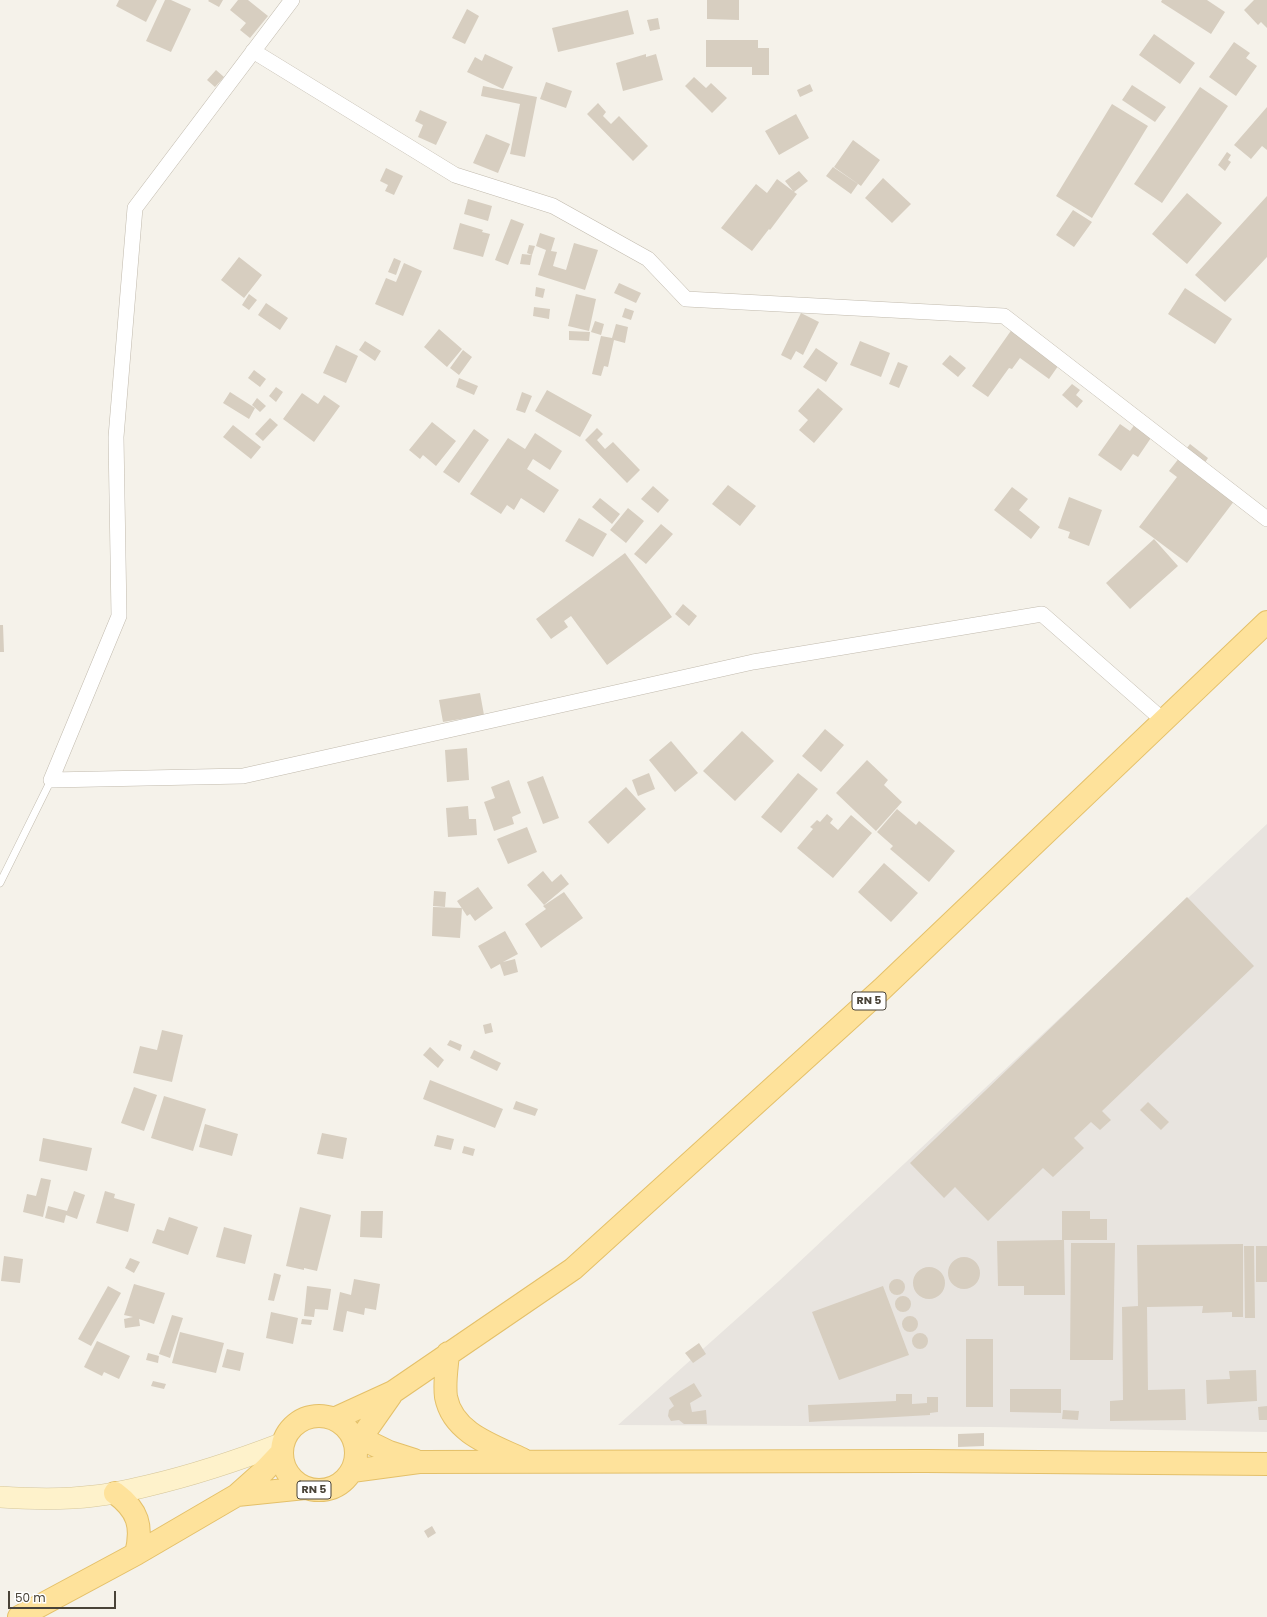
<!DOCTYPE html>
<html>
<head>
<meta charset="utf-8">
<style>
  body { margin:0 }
  #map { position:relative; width:1267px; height:1617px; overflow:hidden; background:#f5f2ea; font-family:Poppins,sans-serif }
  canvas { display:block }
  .scale { position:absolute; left:8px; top:1591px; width:108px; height:18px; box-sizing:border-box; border:2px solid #494338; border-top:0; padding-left:5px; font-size:12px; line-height:14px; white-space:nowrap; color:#494338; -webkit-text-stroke:3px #fff; paint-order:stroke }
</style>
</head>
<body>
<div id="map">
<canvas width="1267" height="1617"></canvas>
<div class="scale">50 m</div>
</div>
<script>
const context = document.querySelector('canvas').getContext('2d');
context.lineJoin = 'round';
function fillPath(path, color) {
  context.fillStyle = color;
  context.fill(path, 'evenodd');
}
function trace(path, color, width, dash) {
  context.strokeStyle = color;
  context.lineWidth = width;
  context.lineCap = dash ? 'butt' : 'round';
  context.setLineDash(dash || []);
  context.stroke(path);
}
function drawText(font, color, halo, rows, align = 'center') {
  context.font = font + ' Poppins,sans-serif';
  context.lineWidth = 3;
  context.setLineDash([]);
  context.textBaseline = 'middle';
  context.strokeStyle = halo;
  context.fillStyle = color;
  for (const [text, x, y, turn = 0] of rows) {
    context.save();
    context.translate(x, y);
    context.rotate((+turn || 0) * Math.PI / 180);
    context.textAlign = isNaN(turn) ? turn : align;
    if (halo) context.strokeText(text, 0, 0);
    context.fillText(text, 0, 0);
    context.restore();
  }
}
fillPath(new Path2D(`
  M1267,824V1432L990,1427L618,1425L779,1281Z`), '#e8e4df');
fillPath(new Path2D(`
  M119,0H157L146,22L116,6Z
  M165,0H171L191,9L171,52L146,41Z
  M209,0H223L219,7L208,1Z
  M238,0H248L268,16L250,38L240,30L246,23L230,10Z
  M707,0H739V20L707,19Z
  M1162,0H1207L1225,12L1211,34L1161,2Z
  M1254,0H1267V28L1261,22L1258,25L1244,10Z
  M467,9L479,16L465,44L452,38Z
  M628,10L634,34L558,52L552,28Z
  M658,18L660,29L650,31L647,20Z
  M1154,34L1195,63L1180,84L1139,55Z
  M706,40H758V48H769V75H752V67H706Z
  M1234,42L1250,53L1246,58L1257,66L1236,96L1209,77Z
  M485,54L513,67L503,89L467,72L475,57L482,61Z
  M646,54V57L656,54L663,80L623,91L616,63Z
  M216,70L224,77L215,87L207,80Z
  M694,77L706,88L711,83L727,98L712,113L685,86Z
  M546,82L572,91L566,108L540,99Z
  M810,84L813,91L800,97L797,90Z
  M1132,85L1166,107L1155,122L1122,100Z
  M483,86L537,97L525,157L510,154L520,104L481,96Z
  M1200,87L1228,106L1162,203L1134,184Z
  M598,103L606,112L603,116L611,124L619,116L648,146L633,161L587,114Z
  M1112,104L1148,126L1092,218L1056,196Z
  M1267,107V150L1262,146L1251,159L1234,145Z
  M420,110L447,122L436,145L418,137L423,125L415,121Z
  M796,114L809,138L779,155L765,131Z
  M486,134L510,144L498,173L473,163Z
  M853,140L880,160L861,186L834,167Z
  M1227,152L1231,155L1228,160L1231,162L1225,171L1218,165Z
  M833,167L858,184L851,194L826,176Z
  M386,168L403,176L394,195L385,191L388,185L380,181Z
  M799,171L808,181L794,192L797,194L770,230L769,229L752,251L721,228L756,184L767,193L777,179L793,191L785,181Z
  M883,178L911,204L892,223L865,198Z
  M1187,193L1222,223L1187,264L1152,234Z
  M1267,196V257L1225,302L1195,275Z
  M468,199L492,206L488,221L464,214Z
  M1073,210L1092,222L1074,247L1056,235Z
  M511,219L524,224L508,265L495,260Z
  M460,223L483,230L482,232L490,234L483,257L453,249Z
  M540,233L555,238L551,251L557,252L553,266L566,270L574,243L598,250L585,290L538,275L546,250L536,246Z
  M529,245L535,246L532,255L527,253Z
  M522,254L532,255L530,265L520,264Z
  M239,257L262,275L244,298L221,280Z
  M394,258L401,261L396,275L388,272Z
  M404,263L422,271L403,316L375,304L386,278L396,282Z
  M619,283L641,293L636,303L614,293Z
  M536,287L545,289L543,298L535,296Z
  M1185,288L1232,319L1215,344L1168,314Z
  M249,294L257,300L249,310L242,305Z
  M576,294L596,299L589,331L568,326Z
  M266,303L288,318L280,330L258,315Z
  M534,307L550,309L549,319L533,316Z
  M625,308L634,311L631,320L622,317Z
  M801,313L819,322L803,355L796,351L791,360L781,355Z
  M595,321L604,324L601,335L591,332Z
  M616,324L628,327L625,343L614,340L608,367L604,366L601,376L592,374L601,336L612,338Z
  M1015,325L1063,359L1049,379L1020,358L1012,369L1009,368L988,397L972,386Z
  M439,329L462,349L447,367L424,347Z
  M569,331L590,332L589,341L569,340Z
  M365,341L381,351L375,361L359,350Z
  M860,341L890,353L881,377L850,365Z
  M336,345L358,356L346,383L323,373Z
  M816,348L838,363L826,382L803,367Z
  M463,350L472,357L459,375L450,368Z
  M950,355L966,368L958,377L942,364Z
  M898,362L908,366L899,388L889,384Z
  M254,370L266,379L260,387L248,378Z
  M459,378L478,386L474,395L456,387Z
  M1072,384L1080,390L1076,395L1083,401L1077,408L1062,395Z
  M276,387L283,392L276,402L269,396Z
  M818,388L843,409L814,443L799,430L808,420L798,411Z
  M547,390L592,415L580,437L535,411Z
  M230,392L255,408L249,419L223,403Z
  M522,392L532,396L525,413L516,410Z
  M302,393L318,404L324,395L340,406L314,442L283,419Z
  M257,398L266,406L260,412L252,405Z
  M1140,417L1157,429L1138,457L1133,454L1121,471L1098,455L1120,424L1130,431Z
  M270,418L278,425L263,441L255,434Z
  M432,422L456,441L436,466L423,455L420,459L409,450Z
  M233,425L261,447L251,459L223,437Z
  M597,428L603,434L597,440L605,449L613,442L640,470L627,483L585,440Z
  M474,429L489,440L459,483L443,472Z
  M535,433L562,451L550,470L533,459L527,469L559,490L544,513L521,498L514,510L507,505L501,514L470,494L508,438L525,449Z
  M1190,444L1208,458L1204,464L1241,492L1187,563L1139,527L1177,477L1169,471Z
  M728,485L756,506L740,526L712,504Z
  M653,486L669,500L658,513L641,499Z
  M1012,487L1028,499L1019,510L1040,527L1031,539L994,510Z
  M1069,497L1102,510L1089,546L1068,538L1070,532L1058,528Z
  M600,498L620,514L612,524L592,507Z
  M628,508L644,521L626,543L610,530Z
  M579,518L607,534L593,557L565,541Z
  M661,524L673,534L646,564L634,554Z
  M1154,539L1178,566L1130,609L1106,583Z
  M625,553L672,617L607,665L571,616L564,621L568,627L551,639L536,619Z
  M683,604L697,616L689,626L675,614Z
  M0,625H3L4,652H0Z
  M480,693L484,715L443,722L439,700Z
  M825,729L844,745L821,772L802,756Z
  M742,731L774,761L735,801L703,771Z
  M671,741L698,773L675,792L649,760Z
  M467,748L469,780L447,782L445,750Z
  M867,760L888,780L884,785L902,802L876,831L836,793Z
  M649,773L655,789L638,796L632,780Z
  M798,773L818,789L781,833L761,817Z
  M543,776L559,818L543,824L527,782Z
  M509,780L521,813L512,817L514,824L494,831L484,802L495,798L491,787Z
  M626,787L646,809L608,844L588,822Z
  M468,806L469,819H476L477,835L448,837L446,808Z
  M897,809L916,825L919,821L955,851L929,882L890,849L893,846L877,832Z
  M827,814L833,819L830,823L838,830L851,815L872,833L833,878L797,848L813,829L810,827L817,820L820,822Z
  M527,827L537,852L508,864L497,839Z
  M884,863L918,893L891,922L858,892Z
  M543,871L552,882L561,874L569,884L544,905L527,885Z
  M478,887L493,908L475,921L470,914L467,916L457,901Z
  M434,891L446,892L445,907L433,906Z
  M564,892L583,918L541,948L525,924L546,909L543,906Z
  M1187,897L1254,966L1102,1111L1111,1120L1100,1130L1091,1122L1074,1138L1084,1148L1053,1177L1043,1168L988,1221L955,1187L944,1198L910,1163Z
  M433,907L462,908L460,938L432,936Z
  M505,931L518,954L503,962L515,959L518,972L504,976L500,964L491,969L478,946Z
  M491,1023L493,1032L485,1034L483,1025Z
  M162,1030L183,1035L172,1082L133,1073L140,1046L157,1050Z
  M450,1040L462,1045L460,1051L447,1045Z
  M430,1047L444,1060L438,1068L423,1055Z
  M474,1050L501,1063L497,1071L470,1058Z
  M430,1080L503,1109L495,1128L423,1099Z
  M134,1087L157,1095L144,1131L121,1123Z
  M164,1096L206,1109L193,1151L151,1138Z
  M516,1101L538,1109L535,1116L513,1109Z
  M1148,1102L1169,1122L1161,1130L1140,1110Z
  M205,1124L238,1134L232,1156L199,1147Z
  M322,1133L347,1138L343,1159L317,1154Z
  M437,1135L454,1139L451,1150L434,1146Z
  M43,1138L92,1148L87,1171L39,1161Z
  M464,1146L475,1149L473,1156L462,1153Z
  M41,1178L51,1180L43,1217L23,1212L27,1194L36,1196Z
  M74,1191L85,1195L77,1219L66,1215L64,1223L45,1218L48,1206L67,1211Z
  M105,1191L115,1194L114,1198L135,1204L128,1232L96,1223Z
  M300,1207L331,1215L317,1271L304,1268V1270L286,1266Z
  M361,1211H383L382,1238L360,1237Z
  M1062,1211H1090V1219H1107V1240H1064L1065,1295H1024V1286H998L997,1241L1062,1240Z
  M169,1217L198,1227L188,1255L152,1243L157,1229L164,1231Z
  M224,1227L252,1235L245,1264L216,1257Z
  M1071,1243H1115L1113,1360H1070Z
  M1243,1244V1317H1232V1312L1202,1313L1203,1306L1147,1307L1148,1390L1185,1389L1186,1420L1110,1421V1401L1123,1400L1122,1307L1138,1306L1137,1245Z
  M1244,1246H1254L1255,1318H1245Z
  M1256,1246H1267V1282H1256Z
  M4,1256L23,1259L20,1283L1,1281Z
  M948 1273a16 16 0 1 1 32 0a16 16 0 1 1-32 0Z
  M130,1258L140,1262L134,1273L125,1268Z
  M913 1283a16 16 0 1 1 32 0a16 16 0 1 1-32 0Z
  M274,1273L281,1275L274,1301L268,1300Z
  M889 1287a8 8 0 1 1 16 0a8 8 0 1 1-16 0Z
  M354,1279L380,1284L376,1310L365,1308L364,1315L347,1311L343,1332L333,1330L340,1292L351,1295Z
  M134,1284L165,1293L154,1324L139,1319L140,1326L125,1328L124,1319L133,1317L124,1315Z
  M108,1286L121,1293L91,1346L78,1339Z
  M307,1286L331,1289L328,1310L315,1309L314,1317L304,1316Z
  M883,1286L909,1355L839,1380L812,1312Z
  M895 1304a8 8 0 1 1 16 0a8 8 0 1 1-16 0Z
  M271,1312L298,1318L293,1344L266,1338Z
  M172,1315L183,1318L170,1358L159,1354Z
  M902 1324a8 8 0 1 1 16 0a8 8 0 1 1-16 0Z
  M302,1319L312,1320L311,1325L301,1324Z
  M180,1332L224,1343L216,1373L172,1363Z
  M912 1341a8 8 0 1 1 16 0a8 8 0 1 1-16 0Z
  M966,1339H993V1407H966Z
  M97,1341L130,1356L119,1379L104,1372L102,1376L84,1367Z
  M699,1343L706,1354L693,1363L685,1353Z
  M227,1349L244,1353L240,1371L222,1367Z
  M148,1353L159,1356L158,1363L146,1360Z
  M1256,1370L1257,1401L1207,1404L1206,1380L1230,1379L1229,1371Z
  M153,1381L166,1384L164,1389L151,1386Z
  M694,1383L702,1396L690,1403L692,1412L706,1410L707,1424H684L679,1420L671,1421L668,1416L669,1410L674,1406L669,1398Z
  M1010,1389H1061V1413L1010,1412Z
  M896,1394H912V1404L927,1403V1397H938V1412L930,1413V1415L809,1422L808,1405L896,1401Z
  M1267,1406V1420H1259L1258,1407Z
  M1063,1410L1079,1411L1078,1420L1062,1419Z
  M984,1433V1446L958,1447V1434Z
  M432,1526L436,1533L428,1538L424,1531Z`), '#d7cec0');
const service = new Path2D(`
  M0,883L51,780`);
const minor = new Path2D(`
  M292,0L135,208L116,437L119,616L51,780L243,776L753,662L1042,614L1164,721
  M253,51L455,175L553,206L648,259L686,299L1004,316L1267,519`);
const secondary = new Path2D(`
  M0,1497C31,1499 63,1500 94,1496C112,1494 130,1490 147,1486C194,1475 239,1460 283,1443`);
const primary = new Path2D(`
  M448,1353C447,1367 444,1382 446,1397C453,1433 492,1445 522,1459
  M282 1453a37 37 0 1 1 74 0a37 37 0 1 1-74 0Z
  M334,1419L393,1392L573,1269L882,989L1267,622
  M352,1434L389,1452L414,1460
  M356,1445L391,1395
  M352,1471L419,1462L926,1461L1267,1464
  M115,1493C138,1510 143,1526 136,1554
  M237,1495L305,1488
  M19,1617L136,1554L237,1495L265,1470L282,1452`);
trace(service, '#c1baad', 8);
trace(minor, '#c1baad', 16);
trace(secondary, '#d5c69a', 22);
trace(primary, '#e4c069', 24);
trace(service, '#fff', 7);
trace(minor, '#fff', 15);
trace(secondary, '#fef2cb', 21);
trace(primary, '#fee29b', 22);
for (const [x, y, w] of [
  [869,1001,34],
  [314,1490,34]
]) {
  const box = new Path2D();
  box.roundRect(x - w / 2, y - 9, w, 18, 3);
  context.fillStyle = '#fff';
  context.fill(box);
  trace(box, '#494338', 1);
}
drawText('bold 11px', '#494338', null, [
  ["RN 5",869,1001],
  ["RN 5",314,1490]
]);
</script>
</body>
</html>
